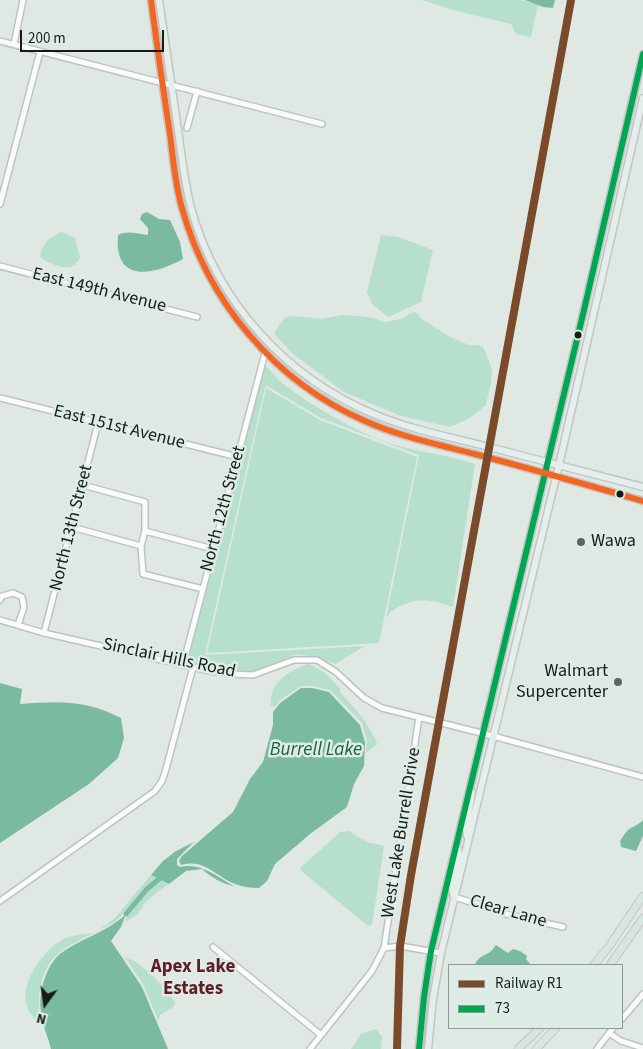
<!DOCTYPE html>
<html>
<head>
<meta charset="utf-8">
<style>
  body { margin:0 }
  #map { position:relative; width:643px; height:1049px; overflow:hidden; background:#e0e8e4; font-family:"Source Sans 3",sans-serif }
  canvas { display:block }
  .legend { position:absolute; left:448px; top:964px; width:175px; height:65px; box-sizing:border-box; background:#ddece4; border:1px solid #8e9993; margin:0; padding:6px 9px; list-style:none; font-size:15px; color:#171c1a }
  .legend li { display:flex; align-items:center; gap:10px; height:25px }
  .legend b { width:25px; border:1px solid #8e9993 }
  .north { position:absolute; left:20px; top:979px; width:50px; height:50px; -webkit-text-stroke:4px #ddece4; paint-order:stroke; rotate:194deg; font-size:14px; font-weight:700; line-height:20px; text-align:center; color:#171c1a }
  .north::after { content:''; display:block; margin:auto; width:18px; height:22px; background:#171c1a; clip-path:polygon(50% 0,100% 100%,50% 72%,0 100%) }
  .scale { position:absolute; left:20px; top:30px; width:144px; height:22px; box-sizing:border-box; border:2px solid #171c1a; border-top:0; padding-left:6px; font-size:15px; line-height:18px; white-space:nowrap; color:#171c1a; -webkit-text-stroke:4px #ddece4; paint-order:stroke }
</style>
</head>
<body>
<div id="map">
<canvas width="643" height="1049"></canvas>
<ul class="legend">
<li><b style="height:6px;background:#7a4b2a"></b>Railway R1</li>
<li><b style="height:6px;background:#00a651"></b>73</li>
</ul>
<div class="north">N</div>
<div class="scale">200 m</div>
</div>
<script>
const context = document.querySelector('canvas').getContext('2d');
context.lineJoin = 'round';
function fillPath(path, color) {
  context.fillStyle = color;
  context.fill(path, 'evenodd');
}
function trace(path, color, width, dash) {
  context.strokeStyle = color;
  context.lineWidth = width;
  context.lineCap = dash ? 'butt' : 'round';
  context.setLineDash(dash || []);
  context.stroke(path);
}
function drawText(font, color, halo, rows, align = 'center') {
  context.font = font + ' "Source Sans 3",sans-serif';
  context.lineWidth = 5;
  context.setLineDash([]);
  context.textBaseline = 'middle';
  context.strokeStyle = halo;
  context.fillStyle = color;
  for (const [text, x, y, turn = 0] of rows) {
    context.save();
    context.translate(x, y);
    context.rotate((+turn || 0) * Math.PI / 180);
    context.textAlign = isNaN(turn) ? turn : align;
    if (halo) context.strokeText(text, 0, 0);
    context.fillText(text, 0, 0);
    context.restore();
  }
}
fillPath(new Path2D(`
  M422,0H520L538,4L531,37L516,34L511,24L453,10Z
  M61,232L75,238L80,257C79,260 78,262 75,264C67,272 48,263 40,257C42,243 49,238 61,232Z
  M381,235L398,237L433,250L421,302L388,317L372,304L367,292Z
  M414,312L417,313L422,319L450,337L469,345H477L483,347L492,369L491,382L486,405L468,419L450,427L401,416L344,392L293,354L274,334L279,325L286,317L294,316L321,319L343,315L357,316L374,318L385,322L400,319Z
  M264,364C271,371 278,380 286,386C312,406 355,431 386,442C415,452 446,454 475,464L453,607C446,605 437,601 429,601C414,599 395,605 386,618L419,455L321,418L267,386L265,387L205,654L207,655L365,646L335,664L317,658L298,654L252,672L225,671L186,662Z
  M266,388L320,420L417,457L379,643L207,653Z
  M309,664L324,672L340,688V692L363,718L376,740L377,744L366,753L367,741L362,723L330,690L313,686H301L279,701L276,706H271C269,682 288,671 309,664Z
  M349,831L367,842L384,846L372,925L368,926L305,874L300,868L340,832Z
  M151,875L169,884L157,892L144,904L138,914L125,922L128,913L125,912L115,922L99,930L115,918Z
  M94,933C82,939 69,945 59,953C41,967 35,998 41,1019L38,1023C33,1017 28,1011 26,1003C21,981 45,949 63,939C73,935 83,934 94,933Z
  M125,957C128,959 132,960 136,962C148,970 168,990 175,1003L173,1007L160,1015L158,1020L144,986Z
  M376,1029L382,1037L381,1049H351L361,1034Z`), '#b6dfcc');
fillPath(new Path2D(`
  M525,0H555L553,8L543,7Z
  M147,212L159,219L170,220L180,242L183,259C152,276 114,283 118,235C127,230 137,234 148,235V228L140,219L142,214Z
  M0,683L22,689L20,704C60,701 85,700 121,718L124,738L118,758L89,784L0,843Z
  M301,688H312L329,692L360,725L365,742L364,766L354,784L347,807L310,834L275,864L267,881L259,888C251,888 243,887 235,884C215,876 204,858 181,865L179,861L182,856L233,812L250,779L263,762L273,725V712L280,703Z
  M643,820V836L636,851L621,847L620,841C622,838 625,833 628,830C633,826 639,825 643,820Z
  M194,842L177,859V865L180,867C201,862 217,877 234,886C222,884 211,877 202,869L186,871L169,884L151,875L163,861L176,851Z
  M126,914L121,927L111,941L142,987L168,1049H51C48,1037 42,1024 41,1011C38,994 46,965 60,954C81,938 106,933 126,914Z
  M496,945L508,953L513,949L520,951L527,956L526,959L531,965H475C477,957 484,956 490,952C493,950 494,947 496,945Z`), '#7abba0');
trace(new Path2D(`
  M126,914L147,889L164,875`), '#7abba0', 5);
const minor = new Path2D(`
  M0,41L322,124
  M14,44L23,0
  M187,128L197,91
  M0,204L40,52
  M0,266L197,317
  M0,398L238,457
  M83,485L145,502V531L141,546L143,574L203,589
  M72,527L141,546
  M145,531L213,549
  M0,600L2,596L13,593L22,597L24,607L18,625
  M0,620L44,633L210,671L230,674L253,675L294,660H317L336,672L364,698L382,708L493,736L643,777
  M44,633L98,423
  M183,665L265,353
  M454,897L484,906L502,913L563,927
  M0,901L155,791L162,781L166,769L193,667
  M213,947L321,1035
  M384,948L419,717
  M622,1019L643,994
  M609,1033L621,1041L643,1048
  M310,1049L372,971L384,948L400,946L441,953
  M597,1049L613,1028`);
const major = new Path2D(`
  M151,0C157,45 163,89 170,134C173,158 175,184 182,208C208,302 275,382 365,421C403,438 446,446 486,457C539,471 591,486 643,501
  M159,0C165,41 171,82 177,123C181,151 184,180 191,208C217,302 286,378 376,415C412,430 451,437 489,447C540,460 592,474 643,487
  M467,836L466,828L472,792
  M454,896L452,888L459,854L458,849L456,848
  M419,1049L424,997L431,951L584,310L643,54
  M428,1049L433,999L441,953L559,465L643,98`);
const highway = new Path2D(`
  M594,965L610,945L643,896
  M610,965L643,918
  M518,1049L540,1028
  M536,1049L556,1028`);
trace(minor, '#bec3c1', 8);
trace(major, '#c1c5c3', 9);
trace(highway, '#c1c5c3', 9);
trace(minor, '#fafcfb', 5);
trace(major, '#e5eeea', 6);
trace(highway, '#d7e5df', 7);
trace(new Path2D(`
  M419,1049L424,997L431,951L584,310L643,54`), '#00a651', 6);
trace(new Path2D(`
  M151,0C157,45 163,89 170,134C173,158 175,184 182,208C208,302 275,382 365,421C403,438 446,446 486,457C539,471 591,486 643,501`), '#f26522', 6);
trace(new Path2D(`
  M397,1049L400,946L411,875L571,0`), '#7a4b2a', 8);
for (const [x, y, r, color] of [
  [578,335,4.5,"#171c1a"],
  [620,494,4.5,"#171c1a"],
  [581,542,5,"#5d6361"],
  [618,682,5,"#5d6361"]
]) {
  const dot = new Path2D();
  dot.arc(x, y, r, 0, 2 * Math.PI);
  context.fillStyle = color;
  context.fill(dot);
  trace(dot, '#ddece4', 2);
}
drawText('18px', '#171c1a', '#ddece4', [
  ["East 149th Avenue",99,291,14],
  ["East 151st Avenue",119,428,14],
  ["North 12th Street",224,509,-75],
  ["North 13th Street",72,528,-76],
  ["Sinclair Hills Road",169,659,12],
  ["West Lake Burrell Drive",402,833,-81],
  ["Clear Lane",508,912,16]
]);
drawText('18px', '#171c1a', '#ddece4', [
  ["Wawa",591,542],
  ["Walmart",608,672,"right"],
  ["Supercenter",608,693,"right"]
], 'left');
drawText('italic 19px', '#1b6046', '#ddece4', [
  ["Burrell Lake",316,751]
]);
drawText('bold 19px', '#621c28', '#ddece4', [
  ["Apex Lake",193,968],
  ["Estates",193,990]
]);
</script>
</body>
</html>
